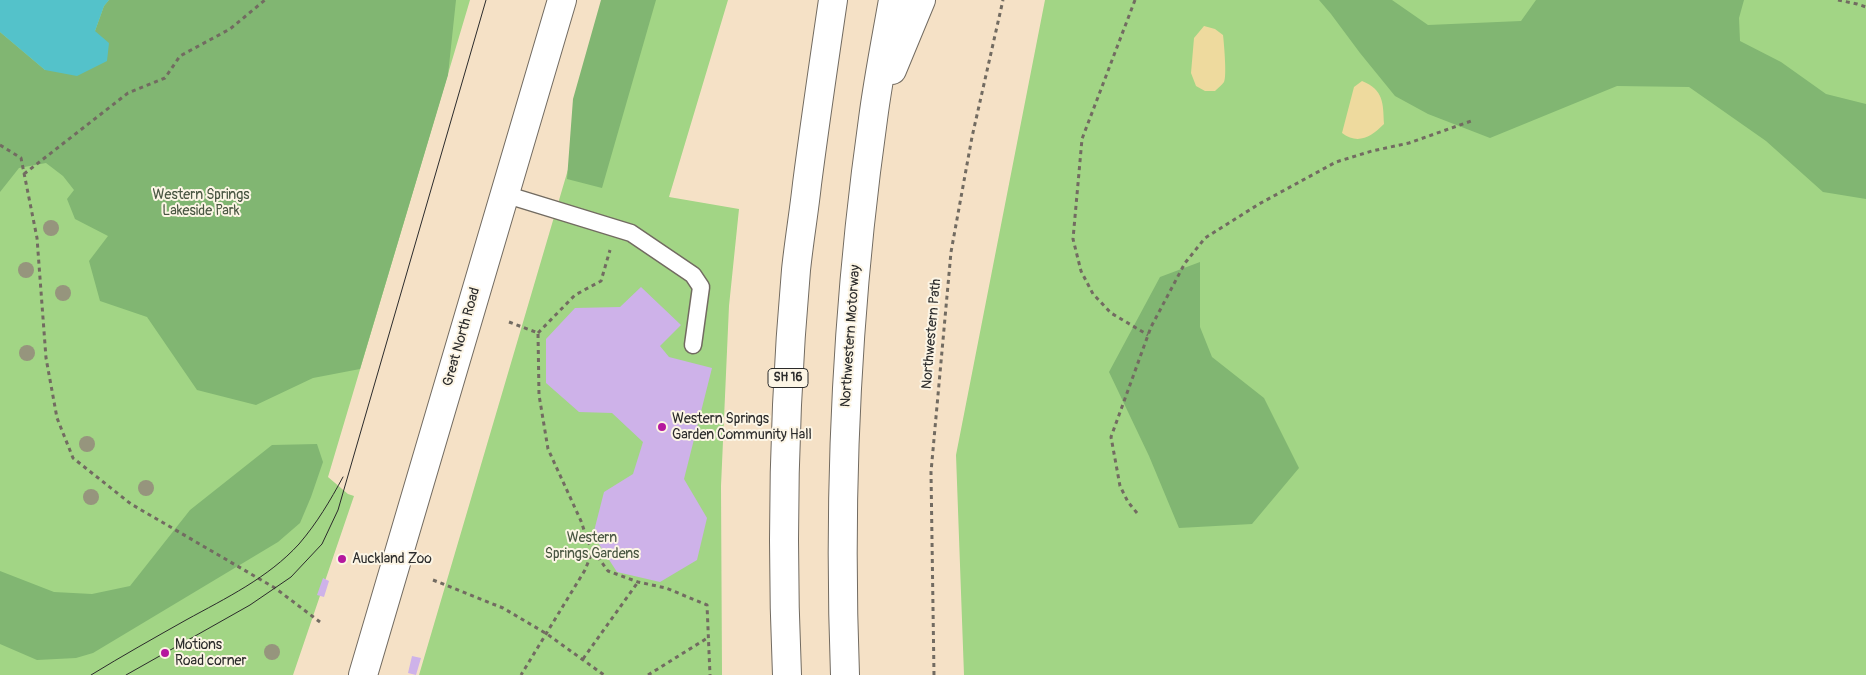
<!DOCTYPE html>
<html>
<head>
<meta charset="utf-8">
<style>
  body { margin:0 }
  canvas { display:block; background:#f5e1c6 }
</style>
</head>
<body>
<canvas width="1866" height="675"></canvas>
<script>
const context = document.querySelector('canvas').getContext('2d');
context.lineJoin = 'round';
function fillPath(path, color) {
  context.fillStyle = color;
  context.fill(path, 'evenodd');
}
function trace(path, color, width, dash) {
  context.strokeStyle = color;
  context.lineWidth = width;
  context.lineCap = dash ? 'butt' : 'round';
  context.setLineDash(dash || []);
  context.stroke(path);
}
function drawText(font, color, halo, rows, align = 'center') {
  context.font = font + ' Pangolin,sans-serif';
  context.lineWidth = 4;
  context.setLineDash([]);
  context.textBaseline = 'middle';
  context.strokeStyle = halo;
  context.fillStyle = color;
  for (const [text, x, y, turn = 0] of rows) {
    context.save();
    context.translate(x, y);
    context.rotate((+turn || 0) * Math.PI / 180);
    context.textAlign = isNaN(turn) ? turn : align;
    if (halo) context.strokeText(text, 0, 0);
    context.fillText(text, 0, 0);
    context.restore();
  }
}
fillPath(new Path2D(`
  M0,0H470L328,477L348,494L354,496L293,675H0Z
  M618,0H728L669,197L739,209L729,306L721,486L722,675H419Z
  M1045,0H1866V675H964L956,455Z`), '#a2d585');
fillPath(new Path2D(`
  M109,0H456L448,75L360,369L313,378L256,405L197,390L147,317L100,301L89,261L108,236L75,219L67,199L74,190L63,176L46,163L19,168L0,192V32L45,70L95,31L104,6Z
  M601,0H656L602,188L567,179L573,99Z
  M1319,0H1392L1428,25L1521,21L1536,0H1744L1739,18L1740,41L1781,62L1826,94L1866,104V199L1823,192L1766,141L1689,87L1617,86L1490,138L1428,114L1395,96L1360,53L1331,14Z
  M1200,262V327L1212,357L1264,398L1299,468L1252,524L1179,528L1149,456L1109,372L1160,277Z
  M317,444L323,462L311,497L300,523L278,542L93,653L76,658L37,660L0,644V571L54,592L92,594L130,586L190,510L272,445Z`), '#81b672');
fillPath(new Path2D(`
  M1204,26L1215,29L1223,35C1224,43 1227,77 1224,82C1222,85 1218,88 1215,91H1205L1196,86L1191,73L1194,38Z
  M1362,81C1384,90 1383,103 1384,124C1371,137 1358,145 1342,133L1354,87Z`), '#eeda9e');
fillPath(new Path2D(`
  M0,0H109L104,6L95,31L109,43L107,61L77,76L45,70L0,32Z`), '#54c2ca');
fillPath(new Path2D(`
  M641,287L681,325L660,346L669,357L712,368L684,479L707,518L697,560L660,582L617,572L593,535L604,492L633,474L643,442L612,413L579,412L546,383V339L575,308L620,307Z
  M323,578L329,581L324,597L317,595Z
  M412,656L421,658L416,675L408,673Z`), '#ceb2e9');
const lane = new Path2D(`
  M504,194L631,233L693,275L701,287L693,345`);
const primary = new Path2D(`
  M363,675L562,0`);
const highway = new Path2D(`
  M892,70L921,0
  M787,675C781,540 784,405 796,270C799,241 804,212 807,184C815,122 824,61 833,0
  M845,675C838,490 847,303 873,119C878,80 886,40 893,0`);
trace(lane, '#726b61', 19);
trace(primary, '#726b61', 30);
trace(highway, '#726b61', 30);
trace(new Path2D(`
  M1135,0L1082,139L1073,239L1081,271L1093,294L1111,313L1148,335
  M1838,0L1857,4L1866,7
  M0,145L21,158L37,238L46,358L57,418L73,458L131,504L275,588L320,622
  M24,174L128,93L165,78L180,56L230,29L265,0
  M509,322L538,333L539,395L548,449L581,521L588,542L593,550L585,570L521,675
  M538,333L575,295L601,281L610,250
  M1137,513L1128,502L1120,486L1111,437L1151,327L1185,263L1205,238L1259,204L1336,162L1372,151L1409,143L1474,120
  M593,550L608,571L638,582L666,588L707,605L710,675
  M433,580L503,608L547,634L604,675
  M583,659L638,582
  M648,675L709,637
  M934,675L931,472L951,252L972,137L1003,0`), '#726b61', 3, [4, 4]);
trace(lane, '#fff', 16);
trace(primary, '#fff', 28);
trace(highway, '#fff', 28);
trace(new Path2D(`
  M91,675C122,656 154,638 186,620C226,598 268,578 299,544C317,523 330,501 343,477
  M126,675L250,605L291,577L322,544L338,510L486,0`), '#2b2b2b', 1);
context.fillStyle = '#96957d';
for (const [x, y] of [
  [51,228],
  [26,270],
  [63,293],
  [27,353],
  [87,444],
  [146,488],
  [91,497],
  [272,652]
]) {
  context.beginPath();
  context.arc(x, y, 8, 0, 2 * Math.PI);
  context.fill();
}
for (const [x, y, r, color] of [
  [662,427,5,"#b5179e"],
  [342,559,5,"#b5179e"],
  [165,653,5,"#b5179e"]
]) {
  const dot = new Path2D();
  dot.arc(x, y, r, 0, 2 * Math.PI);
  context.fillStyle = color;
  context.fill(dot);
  trace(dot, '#fcf5e5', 2);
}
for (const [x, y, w] of [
  [788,378,40]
]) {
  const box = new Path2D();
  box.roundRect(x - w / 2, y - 9.5, w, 19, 4);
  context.fillStyle = '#fcf5e5';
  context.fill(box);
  trace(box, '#2b2b2b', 1);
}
drawText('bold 12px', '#2b2b2b', null, [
  ["SH 16",788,378]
]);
drawText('14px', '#495642', '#fcf5e5', [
  ["Western Springs",201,195],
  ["Lakeside Park",201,211],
  ["Western",592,538],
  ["Springs Gardens",592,554]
]);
drawText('14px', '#2b2b2b', '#fcf5e5', [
  ["Northwestern Path",932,334,-85],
  ["Northwestern Motorway",851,336,-86],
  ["Great North Road",462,337,-74]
]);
drawText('14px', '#2b2b2b', '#fcf5e5', [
  ["Western Springs",672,419],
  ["Garden Community Hall",672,435],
  ["Auckland Zoo",352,559],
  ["Motions",175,645],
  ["Road corner",175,661]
], 'left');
</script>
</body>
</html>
